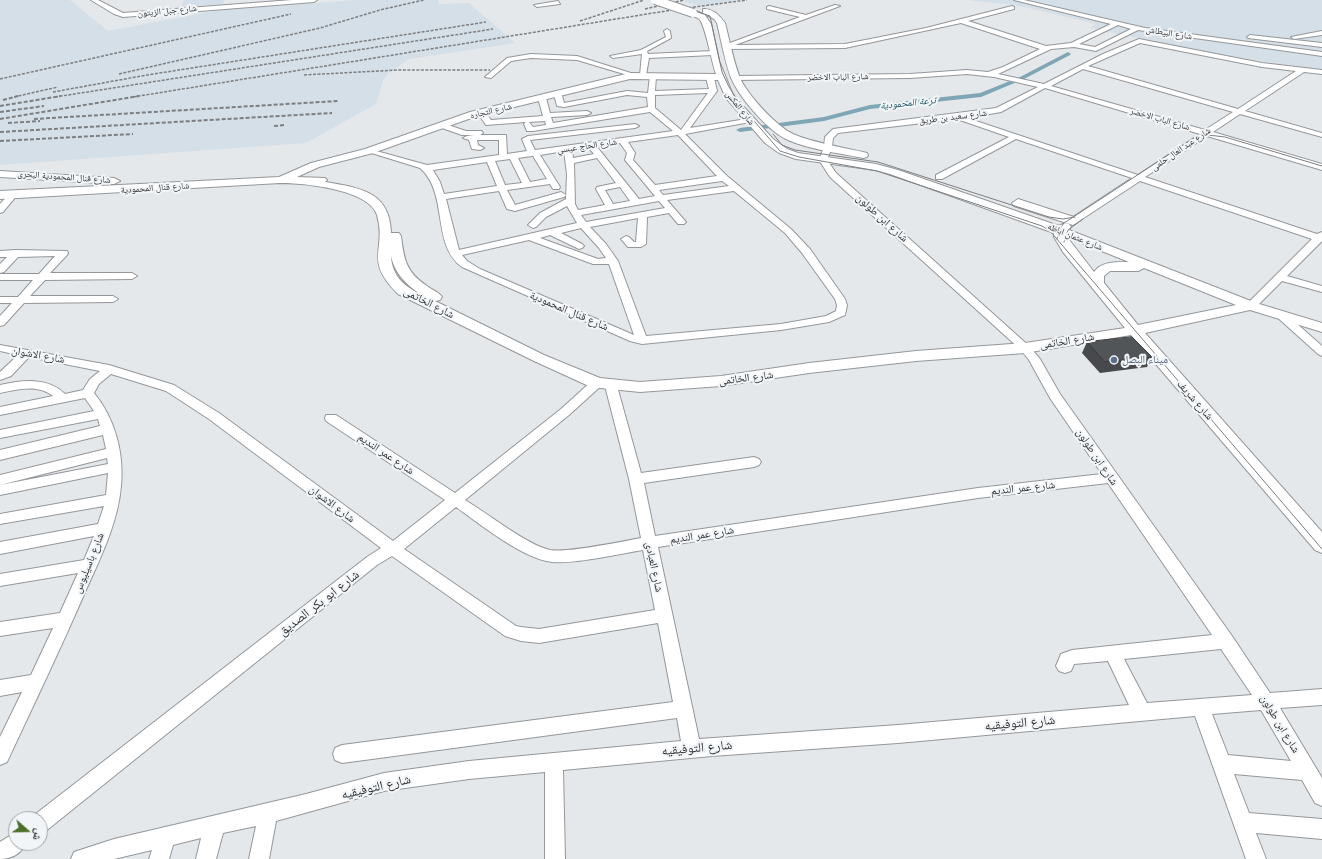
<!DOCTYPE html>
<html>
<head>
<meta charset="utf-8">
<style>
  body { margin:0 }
  #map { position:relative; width:1322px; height:859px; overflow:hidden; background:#e5e8eb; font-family:Inter,"Noto Naskh Arabic",sans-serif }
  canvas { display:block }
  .north { position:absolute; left:8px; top:811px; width:40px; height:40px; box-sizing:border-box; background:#f2f5f8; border:1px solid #a4a6a8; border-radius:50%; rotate:110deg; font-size:11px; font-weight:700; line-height:16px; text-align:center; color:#2e2f30 }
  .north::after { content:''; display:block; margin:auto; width:14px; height:18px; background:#4b6f28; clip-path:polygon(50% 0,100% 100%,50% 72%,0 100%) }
</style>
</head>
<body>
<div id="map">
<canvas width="1322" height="859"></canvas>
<div class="north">ش</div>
</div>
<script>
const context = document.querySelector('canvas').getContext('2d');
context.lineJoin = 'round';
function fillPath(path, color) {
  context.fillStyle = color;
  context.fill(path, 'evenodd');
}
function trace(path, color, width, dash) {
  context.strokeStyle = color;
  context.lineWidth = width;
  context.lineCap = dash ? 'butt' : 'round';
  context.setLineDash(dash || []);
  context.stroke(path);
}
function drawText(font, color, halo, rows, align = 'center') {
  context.font = font + ' Inter,"Noto Naskh Arabic",sans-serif';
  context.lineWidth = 4;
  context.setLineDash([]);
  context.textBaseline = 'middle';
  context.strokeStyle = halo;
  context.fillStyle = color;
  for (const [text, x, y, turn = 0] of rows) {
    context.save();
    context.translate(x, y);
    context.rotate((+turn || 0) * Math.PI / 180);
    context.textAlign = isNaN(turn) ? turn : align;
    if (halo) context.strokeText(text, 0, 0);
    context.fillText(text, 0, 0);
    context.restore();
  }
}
fillPath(new Path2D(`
  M0,0H70L108,31L219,10L356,0H438L439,4L469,3L515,43L409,59L388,73L383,81L376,104L306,143L0,165Z
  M184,0H224L223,4L181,7Z
  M680,0H742L699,6Z
  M966,0H1322V71L1212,53L1089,28L1096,24L1016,5Z`), '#d5dfe7');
fillPath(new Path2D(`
  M1068,52L1071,54L1070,55L1024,79L981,97L870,109L824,121L740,132L736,130L740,128L824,117L870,105L980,93L1020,77Z`), '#7ea6b5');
const minor = new Path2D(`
  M91,0H98L123,13L292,0H317L314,2L123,17L114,14Z
  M1014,0H1024L1145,28L1322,52V56L1138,30L1096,51L1074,47L1051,49L998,74L1044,84L1103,54L1139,39L1262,63L1322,70V74L1304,72L1245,111L1322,133V137L1240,114L1213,132L1322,164V170L1207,136L1145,177L1317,234L1322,232V241L1287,276L1322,286V292L1282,281L1255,308L1251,309L1246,306L1247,304L1312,239L1140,181L1076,223H1070V219L1132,178L1016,139L942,179H936V175L1009,137L957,119L838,133L833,138L832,147L827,160L836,173L1029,346L1040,359L1060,394L1232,636L1270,693L1322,689V705L1280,708L1322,778V806L1315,803L1302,780L1234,774L1249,813L1322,819V839L1256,833L1266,859H1246L1195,716L898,743L712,756L563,770L565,859H545V772L469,779L384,791L276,821L269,859H249L256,826L223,833L216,859H196L201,838L173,845L169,859H149L152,850L114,859H71L74,852L114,839L306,794L384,773L469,761L681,741L677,718L342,763L335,760L333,754L335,748L342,745L673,702L658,623L539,643L521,641L505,636L392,556L377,565L47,830L40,833V819H32L33,816L367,557L381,548L209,419L166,391L111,374L99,384L94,393C115,419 124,452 121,486C118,522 101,557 86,590C61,648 34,704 7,762L0,765V737L22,692L0,696V680L31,675L53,628L0,636V622L60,613L78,573L0,586V574L84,560L94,536L0,554V542L98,524L104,506L0,524V514L106,495L108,473L0,495V475L106,449L103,435L0,460V450L100,426L98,419L0,438V430L94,411L85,398L0,415V407L53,396C38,384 18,389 0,393V385C23,380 47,377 65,394L83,390L90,379L100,371L29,357L11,376L0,380V372L18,355L0,351V345L109,365L174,385L219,413L393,541L445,500L326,421L325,418L326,415H336L455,493L561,409L593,380H601L603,383L601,386L569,415L465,500C487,513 527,545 550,550C568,553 620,542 641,538L629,479L605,386L611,382L617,386L641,473L754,457L759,459L761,462L759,465L754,467L644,483L655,536L978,488L1102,474L1050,398L1029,360L1021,350L830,177L819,160L824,147L825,137L833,129L996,108L1038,87L994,77L967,74L910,78L735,80L731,78L735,76L910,74L967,70L988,72L1003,67L1040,49L961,23L845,48L727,49L724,47L729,45L730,43L800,17L767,9V7L769,6L806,15L835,5L840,6L735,45L845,44L926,28L1012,6L1014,7V9L968,21L1046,46L1071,43L1111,24ZM1118,25L1131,29L1095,47L1079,44ZM1140,43L1262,67L1296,71L1238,109L1088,66ZM1083,69L1233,112L1205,130L1051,86ZM1045,88L1200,134L1138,175L967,118L1001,112ZM107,458L108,464L0,485ZM1108,483L1212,635L1072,650L1061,654L1056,666L1059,671L1065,673L1071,671L1074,664L1108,661L1129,705L898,725L699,739L658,547L978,498ZM456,507C480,524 523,559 552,562C576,564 618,554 643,550L655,610L539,629L521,627L516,626L404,549ZM1221,649L1252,695L1147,703L1124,659ZM1261,710L1291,761L1228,755L1212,714Z
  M558,1L560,4L537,7L534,5Z
  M667,29L670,31L671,38L647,51L648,54L713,51L716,53L713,55L649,58L646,75L643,77L640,75L642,54L613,58L610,56L641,50L666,37L664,31Z
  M1322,31V35L1294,39L1291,37Z
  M1250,35L1322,43V47L1248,38L1247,37Z
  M531,54L577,56L637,75L634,77L577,60L531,58L511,61L491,78L485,77L507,58Z
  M653,74L656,76L655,91L709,89L706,78L710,76L714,78L717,91L690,128L753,118L754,120L750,122L685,134L727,176L791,229L810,249L845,299L847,305L845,315L829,322L781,330L642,344L630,341L462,267C431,245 449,193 420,168L365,151L369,149L427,165L499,155V140H477L478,145L484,148L480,150L472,149L469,140L463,138L467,136L474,135H462L439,127L438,125L442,123L466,131H482L483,133L480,135H506L507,154L527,151L522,139L528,136L635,124L639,126L635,128L530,140L535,150L673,131L650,112L533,131H527L524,124L526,122L486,125L477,112L484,110L491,120L543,116L538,98L542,96L546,98L550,113L587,111L591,113L587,115L551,117L553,123L648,107L647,97L627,95L564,107L557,106L554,94L561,92L564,103L627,91L648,93L650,76ZM708,93L681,130L655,108V95ZM545,121L546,125L533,127L529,122ZM678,135L717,176L655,185L633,160L635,153L628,142ZM620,143L627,153L625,160L655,196L639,199L597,147ZM589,148L594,154L573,158L572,150ZM564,151L567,174L566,199L540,213L528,225L533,228L536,227L546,217L567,206L577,223L459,250L446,199L499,191L507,209L515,211L564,197L566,195L561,192L515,205L507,190L550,184L553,189H559L560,187L540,155ZM532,156H533L547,179L530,182L518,158ZM597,158L616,183L597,187L596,189L605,205L578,210L575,204L574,163ZM510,159L522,183L505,185L495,161ZM487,162L497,186L444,194L440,182L433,170ZM722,181L729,186L663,195L659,190ZM620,187L630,201L613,204L605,190ZM734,191L785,233L802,253L835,299L837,305L836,311L826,316L781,324L646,336L618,261L606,244L590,227L638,218L636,242H634L629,237L626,236L621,239L628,247H641L646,244L647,217L669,213L678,224H684L686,222L667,200ZM659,201L665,208L586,222L581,215ZM581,228L599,248L606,258L598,259L540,238L550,235L579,249L582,248L584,246L582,244L561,233ZM529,240L593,264H609L634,335L480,269L467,261L462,255Z
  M14,191L18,194L3,212L0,213V204L11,192Z
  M16,250L67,251L68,253L67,255L50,273H132L137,276L132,279L45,280L30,296H113L118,299L113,302L24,303L4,325L0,326V316L12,303H0V297H18L33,280H0V274H39L55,256L18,257L4,272L0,273V264L7,257H0V251Z
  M1282,313L1286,314L1322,346V356L1318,354L1278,318L1276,316L1278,314Z
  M16,832V843H26C21,854 11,859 0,859V842Z`);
const major = new Path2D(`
  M703,9C713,8 720,16 725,23C729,38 735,69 742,82C751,98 776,126 793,134C816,144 843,147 867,153L868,155L867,157L863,158C839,153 805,149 784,138C766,128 742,100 733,82C726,68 721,39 717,23L714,19L703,13Z
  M690,11H696L705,15L711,24L719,61L733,95L773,139L787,149L798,153L876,164L898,170L1059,226L1065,223L1069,224L1071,227L1069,230L1256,303L1322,323V332L1250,310L1145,333L1322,532V553L1315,550L1131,335L1025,353L916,361L809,373L721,386L640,392L591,387L534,361L398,294C363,259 387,251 377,215C369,189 303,183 280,183L0,199V191L279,177L311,163L365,149L470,112L630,73L716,74C712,64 705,23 699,19C697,17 693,16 690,15ZM630,79L718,80L726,98L765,143L779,153L796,159L875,170L890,174L1054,233V237L1063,252L1125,328L1025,343L916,351L809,363L721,376L640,382L600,378L544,355L435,301L440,300L442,297C439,292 432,290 427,286C406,272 404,260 401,236L399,233H391C390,191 360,188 325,182L327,180L325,178L297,177L319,167L373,153L477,116ZM1067,237L1129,262C1118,262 1101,261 1094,272ZM391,256C395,274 406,284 420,294C404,286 392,276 391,256ZM1144,268L1236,305L1138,325L1104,283V276L1110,271H1138Z
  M0,171L114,178L120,181L114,184L0,177Z
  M1018,199L1077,218L1079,221L1073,225L1014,206L1012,203Z`);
trace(minor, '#94979a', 2);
trace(major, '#94979a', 2);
fillPath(minor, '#fff');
fillPath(major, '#fff');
trace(new Path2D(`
  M661,0L710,16L722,72L729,87L742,107L780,151L799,157L877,171L1042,226L1050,231L1322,549
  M773,134L782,145L795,150L878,162L1049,217L1063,219L1075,217
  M1057,239L1059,230L1064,223L1194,138L1208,135L1225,137L1322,166
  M1064,242L1068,230L1083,219`), '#7d7f81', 1);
trace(new Path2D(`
  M645,9L684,0
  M580,21L644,0
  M119,74L320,28L380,10L424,0
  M304,75L397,70H490
  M0,79L291,14
  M53,92L147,75L486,22
  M14,97L58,87
  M55,97L493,29
  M133,97L672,10L747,0`), '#7d7f81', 1.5, [3, 1.5]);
trace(new Path2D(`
  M3,100L18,96
  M0,106L61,96
  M0,112L44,106
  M0,119L139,96
  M34,119L338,101
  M8,123L40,121
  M274,126L285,125
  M0,132L332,113
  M0,141L133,134`), '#7d7f81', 2, [4, 2]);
const majorBridge = new Path2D(`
  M655,0L693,13`);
trace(majorBridge, '#94979a', 10, []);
trace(majorBridge, '#fff', 8);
fillPath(new Path2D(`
  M1087,342L1152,357L1147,367L1100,373L1082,353Z`), '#47494c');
const building = new Path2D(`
  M1132,337L1152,357L1105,362L1087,342Z`);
fillPath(building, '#525558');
trace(building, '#393c3e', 1);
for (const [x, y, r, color] of [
  [1114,360,4,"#5c6f8a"]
]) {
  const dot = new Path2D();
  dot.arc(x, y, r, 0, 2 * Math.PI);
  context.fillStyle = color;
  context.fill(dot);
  trace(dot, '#f2f5f8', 1.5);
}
drawText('9px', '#2e2f30', '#f2f5f8', [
  ["شارع جبل الزيتون",167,11,-5],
  ["شارع البيطاش",1169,33,9],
  ["شارع الباب الاخضر",838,77,-1],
  ["شارع المكس",740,108,52],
  ["شارع التجاره",491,111,-13],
  ["شارع سعيد بن طريق",953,117,-7],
  ["شارع الباب الاخضر",1160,119,16],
  ["شارع الحاج عيسي",587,146,-8],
  ["شارع عبد العال حلمى",1181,149,-34],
  ["شارع قنال المحمودية البحرى",64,177,4],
  ["شارع قنال المحمودية",155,188,-4],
  ["شارع عثمان اباظه",1075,237,22]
]);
drawText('italic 10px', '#1b5263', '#f2f5f8', [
  ["ترعة المحمودية",908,103,-6]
]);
drawText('11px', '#2e2f30', '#f2f5f8', [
  ["شارع ابن طولون",882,218,42],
  ["شارع الخاتمى",429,303,27],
  ["شارع قنال المحمودية",569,311,23],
  ["شارع الخاتمى",1067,341,-9],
  ["شارع الاشوان",38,355,10],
  ["شارع الخاتمى",746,378,-7],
  ["شارع شريف",1195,400,49],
  ["شارع عمر النديم",386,454,34],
  ["شارع ابن طولون",1097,457,56],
  ["شارع عمر النديم",1023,488,-6],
  ["شارع الاشوان",332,504,37],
  ["شارع عمر النديم",702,535,-9],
  ["شارع باسيليوس",89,563,-68],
  ["شارع العبادى",654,567,78],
  ["شارع ابن طولون",1280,724,59]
]);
drawText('11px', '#4e5e75', '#f2f5f8', [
  ["ميناء البصل",1122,360]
], 'left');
drawText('13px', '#2e2f30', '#f2f5f8', [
  ["شارع ابو بكر الصديق",319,603,-38],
  ["شارع التوفيقيه",1020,723,-5],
  ["شارع التوفيقيه",697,748,-5],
  ["شارع التوفيقيه",376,787,-13]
]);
</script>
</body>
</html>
